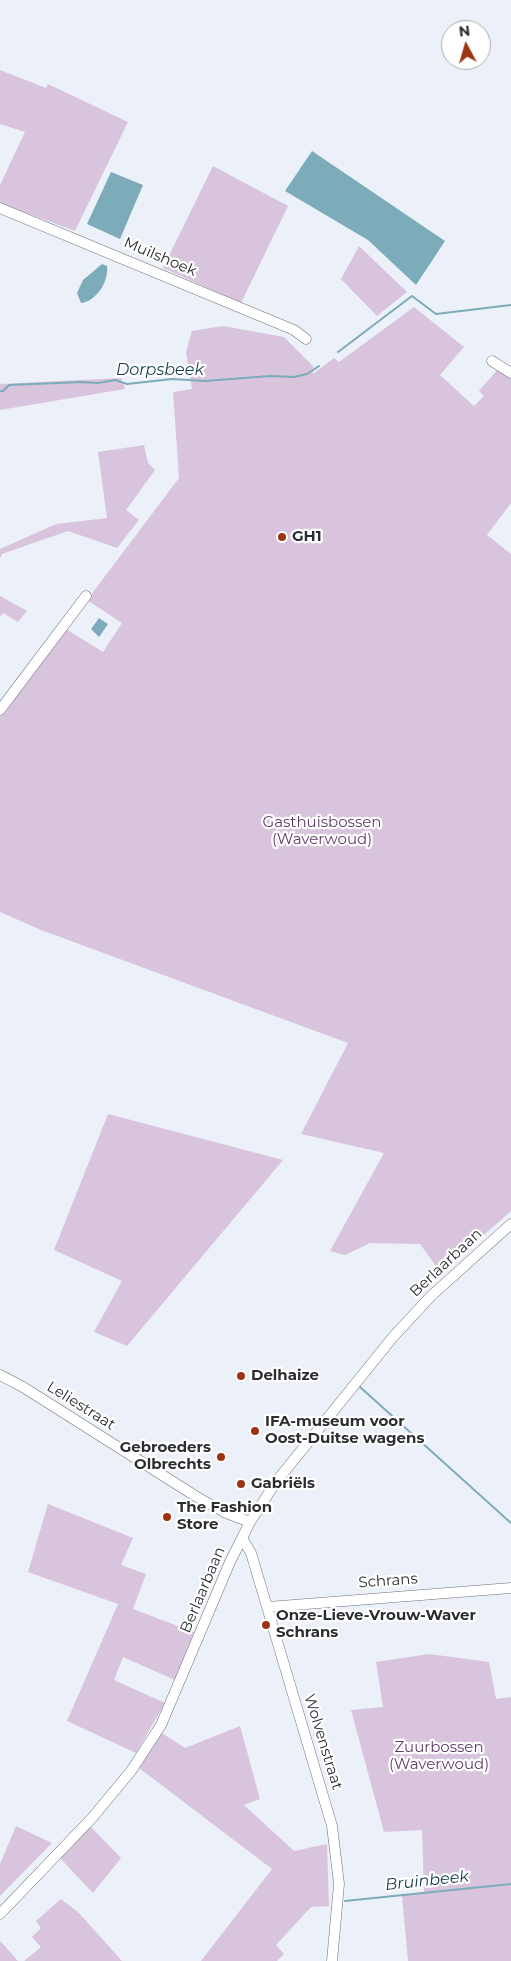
<!DOCTYPE html>
<html>
<head>
<meta charset="utf-8">
<style>
  body { margin:0 }
  #map { position:relative; width:511px; height:1961px; overflow:hidden; background:#ecf0f8; font-family:Montserrat,sans-serif }
  canvas { display:block }
  .north { position:absolute; left:441px; top:20px; width:50px; height:50px; box-sizing:border-box; background:#fff; border:1px solid #ababac; border-radius:50%; rotate:354deg; font-size:14px; font-weight:700; line-height:20px; text-align:center; color:#2c2d30 }
  .north::after { content:''; display:block; margin:auto; width:18px; height:22px; background:#9b3413; clip-path:polygon(50% 0,100% 100%,50% 72%,0 100%) }
</style>
</head>
<body>
<div id="map">
<canvas width="511" height="1961"></canvas>
<div class="north">N</div>
</div>
<script>
const context = document.querySelector('canvas').getContext('2d');
context.lineJoin = 'round';
function fillPath(path, color) {
  context.fillStyle = color;
  context.fill(path, 'evenodd');
}
function trace(path, color, width, dash) {
  context.strokeStyle = color;
  context.lineWidth = width;
  context.lineCap = dash ? 'butt' : 'round';
  context.setLineDash(dash || []);
  context.stroke(path);
}
function drawText(font, color, halo, rows, align = 'center') {
  context.font = font + ' Montserrat,sans-serif';
  context.lineWidth = 4.5;
  context.setLineDash([]);
  context.textBaseline = 'middle';
  context.strokeStyle = halo;
  context.fillStyle = color;
  for (const [text, x, y, turn = 0] of rows) {
    context.save();
    context.translate(x, y);
    context.rotate((+turn || 0) * Math.PI / 180);
    context.textAlign = isNaN(turn) ? turn : align;
    if (halo) context.strokeText(text, 0, 0);
    context.fillText(text, 0, 0);
    context.restore();
  }
}
fillPath(new Path2D(`
  M0,70L46,88L48,84L128,122L75,231L0,203V185L25,132L0,124Z
  M213,166L288,206L241,303L163,268Z
  M359,246L407,292L377,316L341,279Z
  M414,307L464,347L440,375L474,406L484,396L479,391L498,369L511,380V503L487,535L511,554V1211L441,1273L420,1244L370,1243L345,1255L330,1251L384,1153L301,1134L348,1043L41,930L0,912V717L66,629L103,652L122,623L87,600L179,478L173,392L192,389L186,352L192,331L223,326L284,337L313,366V374L334,358L339,362Z
  M121,378L125,389L0,410V384Z
  M144,445L148,463L155,470L126,510L139,520L117,548L68,531L2,554L0,559V549L56,524L107,518L98,452Z
  M0,596L27,611L18,622L3,613L0,617Z
  M108,1114L283,1160L127,1346L94,1332L122,1281L54,1250Z
  M48,1504L133,1538L121,1565L146,1574L133,1609L194,1632L175,1680L123,1657L114,1680L165,1703L136,1753L67,1721L118,1604L28,1572Z
  M429,1654L489,1662L496,1699L511,1697V1961H408L402,1896L424,1892L422,1830L384,1832L351,1710L383,1707L376,1662Z
  M240,1726L260,1799L244,1805L294,1851L327,1844L329,1906L311,1907L276,1945L284,1954L277,1961H201L272,1869L139,1768L162,1733L185,1748Z
  M16,1826L52,1843L0,1896V1864Z
  M90,1826L121,1858L93,1893L59,1857Z
  M61,1899L79,1913L122,1961H24L41,1947L32,1937L41,1928L36,1921Z
  M0,1941L2,1943L18,1961H0Z`), '#d9c4dd');
fillPath(new Path2D(`
  M312,151L445,241L416,285L368,240L285,191Z
  M111,172L143,185L120,239L87,224Z
  M102,264L107,266C109,281 97,301 81,303L77,293L83,280Z
  M99,618L108,624L99,637L91,629Z`), '#7cabb9');
trace(new Path2D(`
  M338,352L412,296L436,314L511,305
  M0,391H3L9,385L81,382L98,383L115,380L127,384L172,379L205,381L270,376L294,377L307,374L319,366
  M360,1387L511,1523
  M345,1901L511,1884`), '#7cabb9', 2);
const minor = new Path2D(`
  M0,208L294,330L306,339
  M492,361L511,373
  M0,710L86,596
  M0,1375L23,1387L197,1497L224,1512L250,1522
  M242,1538L251,1553L332,1826L339,1884L332,1961
  M268,1607L511,1588
  M0,1914L92,1818L131,1771L161,1725L230,1562L250,1522L276,1482L393,1337L431,1296L511,1224`);
trace(minor, '#6d7078', 11);
trace(minor, '#fff', 10);
for (const [x, y, r, color] of [
  [282,537,5,"#9b3413"],
  [241,1376,5,"#9b3413"],
  [255,1431,5,"#9b3413"],
  [221,1457,5,"#9b3413"],
  [241,1484,5,"#9b3413"],
  [167,1517,5,"#9b3413"],
  [266,1625,5,"#9b3413"]
]) {
  const dot = new Path2D();
  dot.arc(x, y, r, 0, 2 * Math.PI);
  context.fillStyle = color;
  context.fill(dot);
  trace(dot, '#fff', 2);
}
drawText('15px', '#2c2d30', '#fff', [
  ["Muilshoek",160,257,23],
  ["Berlaarbaan",446,1263,-43],
  ["Leliestraat",81,1406,32],
  ["Schrans",388,1581,-4],
  ["Berlaarbaan",203,1590,-67],
  ["Wolvenstraat",323,1742,73]
]);
drawText('bold 15px', '#2c2d30', '#fff', [
  ["GH1",292,537],
  ["Delhaize",251,1376],
  ["IFA-museum voor",265,1422],
  ["Oost-Duitse wagens",265,1439],
  ["Gebroeders",211,1448,"right"],
  ["Olbrechts",211,1465,"right"],
  ["Gabriëls",251,1484],
  ["The Fashion",177,1508],
  ["Store",177,1525],
  ["Onze-Lieve-Vrouw-Waver",276,1616],
  ["Schrans",276,1633]
], 'left');
drawText('15px', '#603c68', '#fff', [
  ["Gasthuisbossen",322,823],
  ["(Waverwoud)",322,840],
  ["Zuurbossen",439,1748],
  ["(Waverwoud)",439,1765]
]);
drawText('italic 16px', '#133d49', '#fff', [
  ["Dorpsbeek",160,370],
  ["Bruinbeek",427,1881,-6]
]);
</script>
</body>
</html>
